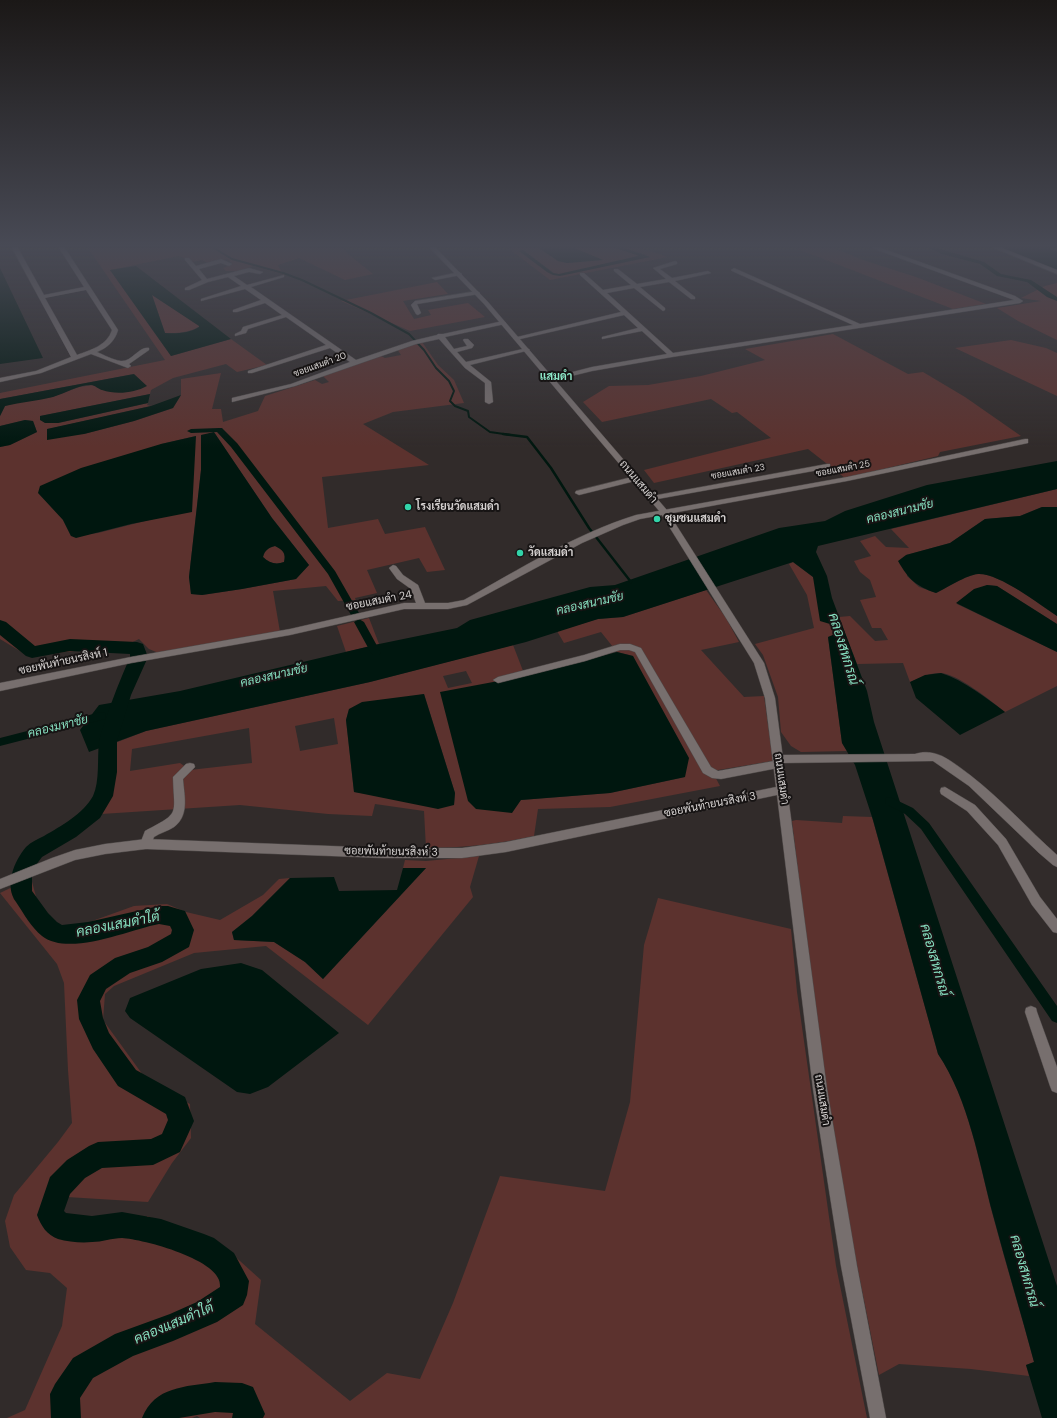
<!DOCTYPE html>
<html>
<head>
<meta charset="utf-8">
<style>
  body { margin:0 }
  canvas { display:block; background:#312b2a }
</style>
</head>
<body>
<canvas width="1057" height="1418"></canvas>
<script>
const context = document.querySelector('canvas').getContext('2d');
context.lineJoin = 'round';
function fillPath(path, color) {
  context.fillStyle = color;
  context.fill(path, 'evenodd');
}
function trace(path, color, width, dash) {
  context.strokeStyle = color;
  context.lineWidth = width;
  context.lineCap = dash ? 'butt' : 'round';
  context.setLineDash(dash || []);
  context.stroke(path);
}
function drawText(font, color, halo, rows, align = 'center') {
  context.font = font + ' "DM Sans",Sarabun,sans-serif';
  context.lineWidth = 4;
  context.setLineDash([]);
  context.textBaseline = 'middle';
  context.strokeStyle = halo;
  context.fillStyle = color;
  for (const [text, x, y, turn = 0] of rows) {
    context.save();
    context.translate(x, y);
    context.rotate((+turn || 0) * Math.PI / 180);
    context.textAlign = isNaN(turn) ? turn : align;
    if (halo) context.strokeText(text, 0, 0);
    context.fillText(text, 0, 0);
    context.restore();
  }
}
fillPath(new Path2D(`
  M88,248H344L347,253L373,274L345,280L299,258L278,265L281,271L289,276L253,266L241,271H226L223,268L233,264L227,259L208,263L202,260L193,262L179,256L110,270L171,356L231,339L267,365L237,372L226,364L173,378L151,390L150,394L40,416L58,423L148,403L147,405L151,406L48,429L84,434L134,421L173,408L181,395V379L221,373L212,409H221L223,422L258,411L265,396L315,380L322,384L329,382L323,376L379,355L385,358L401,355L397,349L422,342L438,365L454,380L464,403L393,412L363,424L429,465L322,477L328,528L378,519L385,534L425,527L445,570L427,572L419,558L367,570L377,593L355,598L360,611L353,600L338,601L326,586L273,591L280,632L161,654L149,649L139,639L116,650L75,651L28,656L0,639V447L10,445L37,432L33,421L25,420L0,426V416L5,406L19,402L52,397L79,387L93,385L102,390L134,374L0,399V393L165,360ZM215,434L272,518L309,565L296,579L242,589L202,595L191,594L189,577L201,470V435ZM196,436L157,518L98,533L71,536L63,520L161,444Z
  M508,248H539L558,261L567,263L603,260L574,248H616L637,255L639,257L559,274L554,273L526,252L523,250L520,251L553,275L647,255L624,248H641L668,257L550,280Z
  M795,248H834L863,260L916,277L986,304L953,309Z
  M437,282L448,294L403,301L414,319L431,315L428,310L468,303L485,317L410,331L341,301Z
  M1057,283V340L1018,321L997,308L1041,301L1021,298L1045,286Z
  M152,295L200,326C190,333 176,333 165,333Z
  M833,334L908,374L923,372L965,397L1021,436L940,452L938,456L845,478L808,449L654,483L644,470L771,438L737,412L732,413L711,399L602,422L583,402L609,386L648,385L701,376L765,360L745,349Z
  M1011,340L1046,348L1057,353V396L955,348Z
  M1057,489V507H1042L1020,516L985,519L950,543L906,555L907,576L919,587L936,593C947,588 966,575 978,574C999,573 1039,604 1057,616V624L997,586L987,585L957,604L1057,652V686L1005,712C991,701 957,673 940,673C929,673 920,678 910,682L903,663L857,664L839,617L850,616L875,641L888,640L881,628H872L860,600L876,597L870,580L860,572L854,561L871,556L860,541L875,536L886,547L909,548L891,529Z
  M275,546L283,550L285,557L284,562C276,565 269,563 263,557C265,550 268,548 275,546Z
  M793,562L813,577L835,635L828,637L842,743L847,751L801,752L791,746L781,732L778,697L763,655L755,644L814,628L807,595L789,564Z
  M706,590L726,618L739,642L701,650L744,697L764,696L773,761L712,771L720,786L610,807L538,809L534,836C499,844 463,848 426,848L424,811L375,804L372,816L328,814L240,805L101,814L115,778V743L146,731L370,682L513,645L525,676L521,800L610,793L685,777L633,656L617,652L601,632L564,643L557,631L598,619L623,617ZM466,671L472,683L448,688L443,676ZM424,694L455,793L454,805L354,792L346,720L349,709ZM334,718L338,744L300,751L295,726ZM249,728L252,763L190,770L180,763L130,771L132,749Z
  M369,618L379,644L346,652L337,626Z
  M843,816L872,817L938,1054C969,1100 979,1163 993,1216C1006,1265 1021,1314 1034,1362L1026,1365L1029,1376L971,1369L899,1364L879,1375L841,1185L819,1039L792,821L796,820L842,823Z
  M479,856L470,887L473,897L368,1025L266,946L194,953L114,986L105,994L103,1020L148,1082L190,1104L191,1138L172,1163L148,1202L67,1197L56,1234L143,1232L147,1216L220,1243L261,1280L255,1324L350,1401L387,1373L420,1379L453,1303L500,1176L605,1191L630,1102L644,945L658,898L791,929L797,992L836,1266L867,1418H200L197,1416L192,1418H7L25,1410L62,1326L67,1288L50,1273L26,1270L10,1247L5,1221L14,1195L58,1142L72,1123L68,1070L64,983L57,964L0,893L31,878L38,904L58,926L84,924L134,906L167,904L186,912L220,920L263,895L279,879L290,878L252,916L232,932L234,940L274,942L305,962L323,979L426,868H403L405,860L426,861Z`), '#5c322e');
fillPath(new Path2D(`
  M539,248H574L603,260L567,263L558,261Z
  M616,248H624L650,257L560,276L553,275L547,272L519,251L523,250L553,273L559,274L638,256L637,255Z
  M1003,248H1048L1057,252V270Z
  M136,266L231,339L171,356L110,270ZM152,295L199,326V327C190,333 176,334 165,333Z
  M0,268L43,358L0,364Z
  M134,374L147,386C134,393 116,395 102,390C98,389 95,385 91,385C78,385 66,393 53,397C38,401 21,402 5,406L0,416V399Z
  M150,394L148,403L58,423H45L40,420V416Z
  M181,395L173,408L134,421L84,434L47,440V429L151,406Z
  M25,420L33,421L37,432L10,445L0,447V426Z
  M214,432L272,518L309,565L296,579L242,589L202,595L191,594L189,577L201,470V435ZM275,546C283,550 286,553 284,562C276,565 269,563 263,557C265,550 268,548 275,546Z
  M196,436L192,512L131,524L76,538L71,536L63,520L38,493L40,486L81,468L161,444Z
  M1057,461V489L818,546L816,552L827,576L832,598L867,691L874,722L1057,1286V1418H1042L1026,1365L1034,1362C1021,1313 1006,1264 993,1215C979,1162 969,1100 938,1054L873,820L855,765L842,743L828,637L835,634L830,624L820,621L813,577L793,562L623,617L598,619L526,642L370,682L146,731L89,752L80,730L99,705L180,691L379,644L457,628L470,620L590,587L615,585L779,528L825,521L845,511L927,485Z
  M1042,507H1057V616C1039,604 999,573 978,574C966,575 947,588 936,593C916,586 909,580 898,561L906,555L950,543L985,519L1020,516Z
  M987,585L997,586L1057,624V652L956,603L974,589Z
  M617,652L633,656L689,758L685,777L610,793L521,800L512,813L476,809L468,801L440,692L525,676Z
  M941,673C965,681 985,697 1005,712L960,735L916,698L910,682L925,675Z
  M424,694L455,793L454,805L438,809L354,792L346,720L349,709L362,702Z
  M403,868H426L323,979L305,962L274,942L234,940L232,932L252,916L290,878L334,877L339,891L397,890Z
  M241,963L262,970L339,1033L268,1087L250,1094L237,1092L130,1018L125,1011L130,998L201,969Z`), '#00170f');
trace(new Path2D(`
  M214,248L232,259L283,273L302,280L371,313L409,334L424,350L436,368L449,381L454,391L450,401L455,406L468,411L469,417L490,432L511,435`), '#00170f', 2);
trace(new Path2D(`
  M503,434L527,437L551,468L589,528L631,582`), '#00170f', 2.5);
fillPath(new Path2D(`
  M929,248H937L984,262L1001,274L1031,280L1057,297V301L1047,297L1027,282L997,276L980,264L942,254Z
  M219,428H222L237,443L335,571L359,613L357,615H351L328,574L231,447L217,432L191,433L187,431L191,429Z
  M359,619L364,622L381,653L379,655H373L371,653L354,622Z
  M101,712L105,713L106,716L105,719L0,746V738Z
  M890,797L913,808L929,823L1057,1006V1023L1052,1021L921,829L905,814L886,804L885,801L886,798Z`), '#00170f');
fillPath(new Path2D(`
  M0,620L6,622L35,646L70,639L137,642L143,644L148,657L131,695L117,741V772L113,796L100,818L76,837L42,857L36,865L32,875V891L48,913L57,922L62,925L88,922L159,906H168L185,911L194,930L189,947L162,962L130,973L106,989L100,1001L103,1018L109,1033L136,1070L185,1097L194,1121L180,1152L153,1165L102,1168L85,1178L70,1194L64,1211L66,1213L92,1216L122,1212L161,1219L204,1234L214,1238L234,1253L249,1281L247,1295L243,1305L217,1322L173,1341L133,1356L93,1378L80,1398L81,1418H51L50,1394L55,1384L73,1358L115,1334L170,1314L197,1302L220,1287C224,1260 142,1239 122,1238C112,1238 102,1242 92,1242C82,1243 68,1242 58,1239C47,1235 41,1226 37,1215L50,1177L67,1160L89,1146L98,1142L151,1139L162,1134L168,1120L166,1114L118,1086L93,1049L79,1019L77,1000L90,975L115,958L148,947L171,934L172,930L170,926L159,924C128,930 69,957 42,936C31,927 24,914 16,902C4,886 14,861 26,847C31,842 38,839 44,836C61,826 83,814 93,796C100,781 97,758 99,742C100,735 103,728 105,722C112,699 121,678 130,657V654L70,651L32,658L26,656L0,635Z
  M215,1382L242,1383L253,1387L265,1414L263,1418H232L233,1413L215,1412L179,1418H142C155,1386 185,1387 215,1382Z`), '#00170f');
const minor = new Path2D(`
  M12,248H18L44,295L84,287L59,248H65L118,330C115,341 107,348 97,352C104,355 113,360 121,361C132,362 139,346 149,348V350L129,364L131,366L128,368L91,354L41,373L0,382V378L36,371L71,357ZM86,290L112,330C107,346 90,350 77,355L45,298Z
  M872,248H881L1015,296L1023,301L1020,303L672,357L592,371L551,381L548,379L549,378L592,367L667,354L642,331L602,339V337L638,328L624,315L516,340L513,338L621,312L580,275V273H584L603,290L631,285L614,271V269H618L637,284L666,279L653,268L675,261L677,262V264L660,269L672,278L708,271L711,273L675,281L695,297V299H691L669,282L640,287L665,308V310L663,311L634,288L607,293L673,353L853,325L732,271L731,270L734,268L860,324L1014,300Z
  M994,248H1002L1057,270V274Z
  M185,258H189L196,266L221,259L232,264L229,266L221,263L199,269L207,279L249,268L263,272L260,274L249,272L234,276L247,285L284,275V277L251,287L356,360L412,341L437,335L438,334H443L503,321L506,323L505,324L445,337L454,349L467,346L463,340L464,339H468L474,345L472,348L457,352L466,362L527,348L530,350L470,365L491,382L493,402L489,404L485,402V383L465,368L439,339L416,344L295,386L232,402V398L291,384L350,362L330,348L252,373H248V371L326,345L286,317L248,329L246,333L235,336V334L241,331L243,327L282,315L265,303L237,312H233V310L261,300L245,289L201,301V299L241,286L228,277L208,282L189,290H185V288L202,280L185,260Z
  M459,272L462,274L461,275L435,280L432,278Z
  M477,291L480,293L479,294L417,304L421,313L418,315L416,314L411,305L415,301Z
  M1025,439H1028V443L847,481L640,519L623,525L582,543L467,605L448,609H404L290,635L131,663L0,691V683L131,657L290,629L404,603H416L411,589L397,579L389,568L393,565L396,566L403,575L418,585L425,603H448L464,600C520,569 575,534 636,515L847,477Z
  M827,464H830V468L652,500L648,498L652,496Z
  M636,476H639V480L579,495L575,493L576,491Z
  M620,644H630L641,648L711,767L718,771L774,761V756L778,755L915,754C924,751 933,752 942,756C952,761 962,769 970,775C1001,799 1028,829 1057,855V867L1053,865L1039,853L969,786L933,761L783,763L782,767L778,768L721,779L712,778L703,773L635,652L629,650H620L585,661L498,683L493,680L498,677L584,655Z
  M190,763L194,764L195,767L183,779C184,795 190,815 174,827C168,831 160,833 154,837L150,847L146,849L142,847L140,844L145,831C181,812 174,816 173,777L186,764Z
  M945,787L975,805L1006,839L1040,897L1057,919V933L1053,932L1032,905L998,845L967,811L941,794L940,791L941,788Z
  M1031,1006L1036,1008L1037,1012L1057,1067V1093L1052,1091L1050,1086L1025,1012L1026,1008Z`);
const tertiary = new Path2D(`
  M430,248H436L488,302L666,509L764,663L775,698L827,1089L857,1266L886,1418H870L841,1266L813,1089L777,795L506,852L462,858H384L146,849L105,854L75,860L0,889V879L52,858L75,850L105,844L146,839L384,848H462L506,842L776,787L765,698L754,663L660,512L484,304Z`);
trace(minor, '#4e4948', 1);
trace(tertiary, '#4e4948', 1);
fillPath(minor, '#776f6e');
fillPath(tertiary, '#776f6e');
const sky = context.createLinearGradient(0, 0, 0, 447);
sky.addColorStop(0, '#1b1817');
sky.addColorStop(0.55, '#484a55');
sky.addColorStop(1, '#484a5500');
context.fillStyle = sky;
context.fillRect(0, 0, 1057, 447);
for (const [x, y, r, color] of [
  [408,507,4,"#32d4a9"],
  [657,519,4,"#32d4a9"],
  [520,553,4,"#32d4a9"]
]) {
  const dot = new Path2D();
  dot.arc(x, y, r, 0, 2 * Math.PI);
  context.fillStyle = color;
  context.fill(dot);
  trace(dot, '#171414', 1.5);
}
drawText('9px', '#d6d2d1', '#171414', [
  ["ซอยแสมดำ 20",320,365,-20],
  ["ซอยแสมดำ 25",843,469,-11],
  ["ซอยแสมดำ 23",738,472,-10]
]);
drawText('bold 11px', '#8eeaca', '#171414', [
  ["แสมดำ",556,377]
]);
drawText('11px', '#d6d2d1', '#171414', [
  ["ถนนแสมดำ",638,482,50],
  ["ซอยแสมดำ 24",379,601,-11],
  ["ซอยพันท้ายนรสิงห์ 1",63,662,-12],
  ["ถนนแสมดำ",781,779,82],
  ["ซอยพันท้ายนรสิงห์ 3",710,805,-11],
  ["ซอยพันท้ายนรสิงห์ 3",391,852,1],
  ["ถนนแสมดำ",822,1100,81]
]);
drawText('bold 11px', '#d6d2d1', '#171414', [
  ["โรงเรียนวัดแสมดำ",416,507],
  ["ชุมชนแสมดำ",665,519],
  ["วัดแสมดำ",528,553]
], 'left');
drawText('italic 12px', '#86debf', '#171414', [
  ["คลองสนามชัย",900,512,-14],
  ["คลองสนามชัย",590,604,-13],
  ["คลองสนามชัย",274,676,-13],
  ["คลองมหาชัย",58,727,-14]
]);
drawText('italic 14px', '#86debf', '#171414', [
  ["คลองสหกรณ์",843,649,73],
  ["คลองแสมดำใต้",118,925,-11],
  ["คลองสหกรณ์",934,960,74],
  ["คลองสหกรณ์",1024,1271,74],
  ["คลองแสมดำใต้",174,1324,-23]
]);
</script>
</body>
</html>
